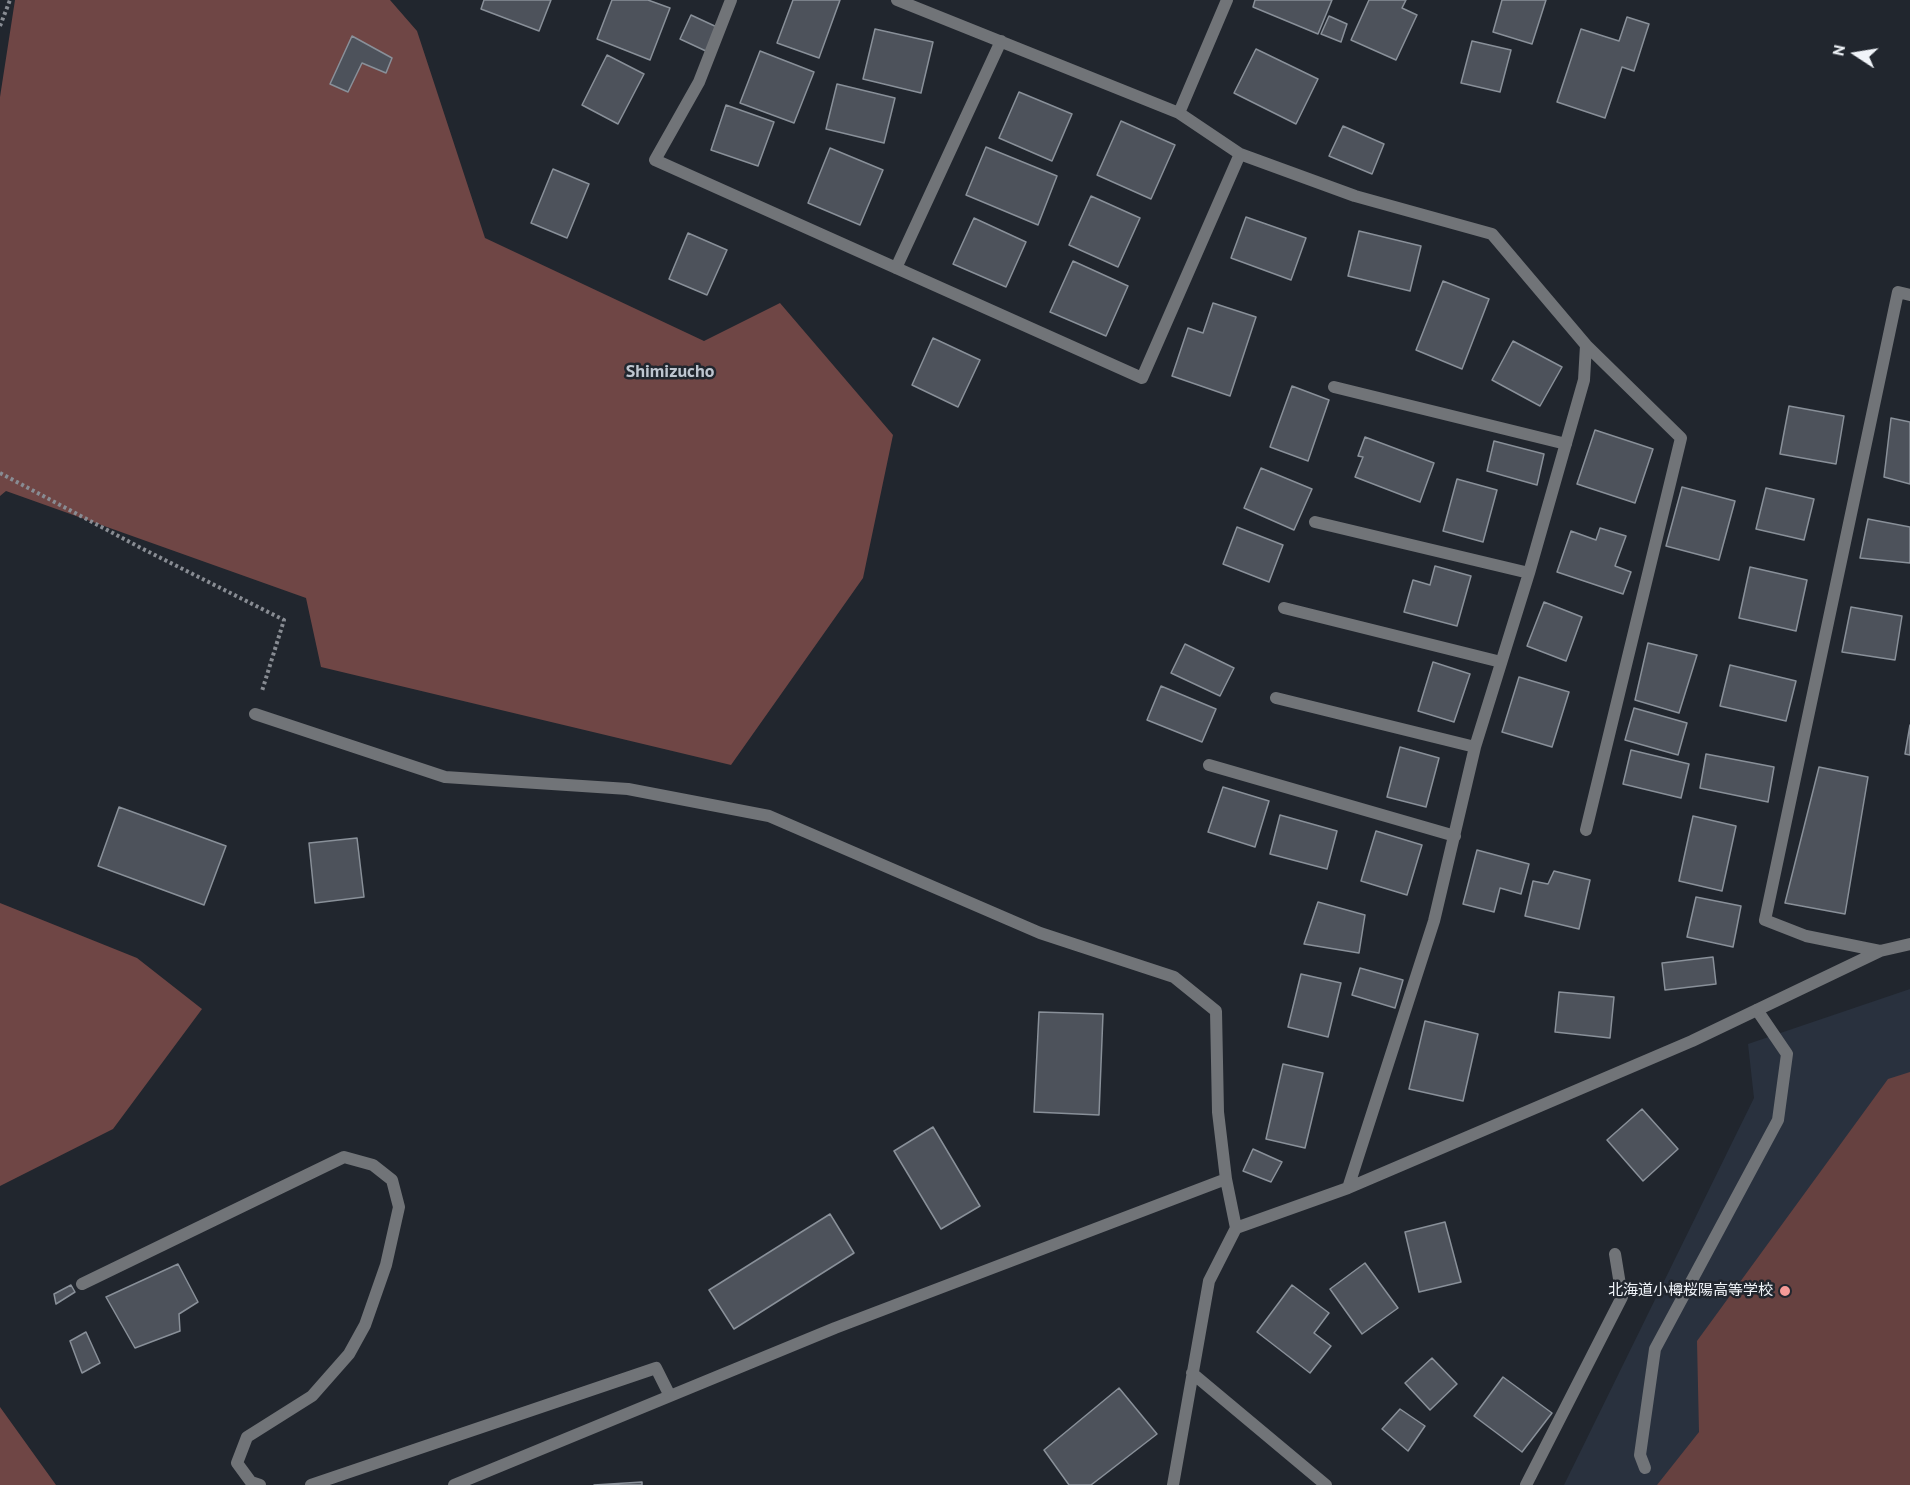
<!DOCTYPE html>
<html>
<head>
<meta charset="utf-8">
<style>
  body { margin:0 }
  #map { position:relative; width:1910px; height:1485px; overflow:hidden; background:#21262e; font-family:"PT Sans",sans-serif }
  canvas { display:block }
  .north { position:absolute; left:1826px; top:24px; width:60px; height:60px; -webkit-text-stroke:4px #21262e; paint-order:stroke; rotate:282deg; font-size:16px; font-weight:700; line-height:24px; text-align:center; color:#f0f4f9 }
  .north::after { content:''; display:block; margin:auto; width:21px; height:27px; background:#f0f4f9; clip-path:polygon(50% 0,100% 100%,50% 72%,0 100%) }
</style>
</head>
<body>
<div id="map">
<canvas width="1910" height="1485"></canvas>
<div class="north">N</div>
</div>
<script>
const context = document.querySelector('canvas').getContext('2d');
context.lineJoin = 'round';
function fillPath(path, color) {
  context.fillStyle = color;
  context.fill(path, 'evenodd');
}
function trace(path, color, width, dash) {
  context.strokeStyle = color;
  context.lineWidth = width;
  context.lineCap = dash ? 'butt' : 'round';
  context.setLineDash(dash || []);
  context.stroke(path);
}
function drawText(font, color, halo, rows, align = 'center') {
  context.font = font + ' "PT Sans","Noto Sans JP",sans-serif';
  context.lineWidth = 5;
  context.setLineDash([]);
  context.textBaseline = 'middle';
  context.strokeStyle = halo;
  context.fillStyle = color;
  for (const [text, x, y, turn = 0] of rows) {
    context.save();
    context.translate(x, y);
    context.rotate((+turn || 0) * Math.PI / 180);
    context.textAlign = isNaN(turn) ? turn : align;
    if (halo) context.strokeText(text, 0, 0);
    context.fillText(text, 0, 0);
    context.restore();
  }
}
fillPath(new Path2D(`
  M1910,989V1485H1564L1754,1098L1748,1044Z`), '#29313e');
fillPath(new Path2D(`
  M1910,1072V1485H1657L1699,1432L1697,1341L1888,1079Z`), '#664140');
fillPath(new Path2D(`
  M15,0H390L417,31L485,238L704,341L780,303L893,435L863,578L731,765L321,667L306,598L6,491L0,496V97Z
  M0,903L137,958L202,1009L113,1129L0,1186Z
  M0,1407L56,1485H0Z`), '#6f4645');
const building = new Path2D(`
  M484,0H551L539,31L481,9Z
  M612,0H648L670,8L650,60L597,39Z
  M793,0H840L819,58L777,43Z
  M1255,0H1332L1318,34L1253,7Z
  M1369,0H1406L1402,8L1417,15L1396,60L1351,40Z
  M1502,0H1546L1532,44L1493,32Z
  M691,15L719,28L708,52L680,39Z
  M1329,16L1347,24L1341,42L1321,34Z
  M1627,17L1649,24L1634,71L1622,67L1605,118L1557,102L1581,29L1619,41Z
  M875,29L933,42L921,93L863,79Z
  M352,36L392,58L386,73L362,63L348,92L330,84Z
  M1472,41L1511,50L1500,92L1461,83Z
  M1256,49L1318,79L1296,124L1234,93Z
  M760,51L814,72L794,123L740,103Z
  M607,55L644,74L618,124L582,105Z
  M837,84L895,98L884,143L826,129Z
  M1019,92L1072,114L1052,161L999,138Z
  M726,105L774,122L758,166L711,150Z
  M1121,121L1175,145L1151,199L1097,175Z
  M1343,126L1384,144L1372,174L1329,156Z
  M986,147L1057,176L1038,225L966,195Z
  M830,148L883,170L860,225L808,203Z
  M553,169L589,184L567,238L531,223Z
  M1091,196L1140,218L1118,267L1069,245Z
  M1246,217L1306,238L1291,280L1231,258Z
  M974,218L1026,242L1006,287L953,264Z
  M1359,231L1421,246L1410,291L1348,276Z
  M688,233L727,250L707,295L669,279Z
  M1073,261L1128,286L1106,336L1050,312Z
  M1443,281L1489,299L1462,369L1416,350Z
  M1213,303L1256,317L1230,396L1172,376L1188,328L1203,333Z
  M933,338L980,360L958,407L912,385Z
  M1513,341L1562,367L1540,406L1492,380Z
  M1292,386L1329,400L1308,461L1270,447Z
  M1789,406L1844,416L1836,464L1780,454Z
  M1891,418L1910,422V484L1884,477Z
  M1595,430L1653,449L1635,503L1577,484Z
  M1365,437L1434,463L1420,502L1355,477L1363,457L1358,456Z
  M1494,441L1544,454L1537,485L1487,471Z
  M1261,468L1312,489L1294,530L1244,508Z
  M1457,479L1497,490L1483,542L1443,531Z
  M1682,487L1735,501L1719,560L1666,546Z
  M1766,488L1814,499L1804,540L1756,529Z
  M1868,519L1910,527V563L1860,558Z
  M1237,527L1283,545L1269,582L1223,564Z
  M1600,528L1626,536L1615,566L1631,572L1623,594L1557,572L1571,531L1596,540Z
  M1435,566L1471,576L1457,626L1404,612L1413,580L1430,585Z
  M1750,567L1807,580L1796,631L1739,618Z
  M1544,602L1582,617L1566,661L1527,646Z
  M1851,607L1902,616L1895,660L1842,652Z
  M1648,643L1697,655L1679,713L1635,700Z
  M1185,644L1234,668L1220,696L1171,673Z
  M1433,662L1470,674L1454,722L1418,711Z
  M1730,665L1796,681L1786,721L1720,706Z
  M1519,677L1569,692L1552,747L1502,732Z
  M1161,686L1216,709L1202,742L1147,720Z
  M1634,708L1687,723L1678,755L1625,740Z
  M1910,725V755L1905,754Z
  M1400,747L1439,758L1426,807L1387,797Z
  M1631,750L1689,764L1681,798L1623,784Z
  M1706,754L1774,767L1768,802L1700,788Z
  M1819,767L1868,777L1845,914L1785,903Z
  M1223,787L1269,801L1255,847L1208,832Z
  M119,807L226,846L204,905L98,866Z
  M1280,815L1337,831L1327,869L1270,854Z
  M1693,816L1736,826L1722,891L1679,881Z
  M1376,831L1422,845L1407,895L1361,881Z
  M357,838L364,897L315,903L309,843Z
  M1477,850L1529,864L1521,894L1500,888L1494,912L1463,904Z
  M1554,871L1590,880L1579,929L1525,916L1533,881L1548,884Z
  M1696,897L1741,906L1733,947L1687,937Z
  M1318,902L1365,915L1359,953L1304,944Z
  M1713,957L1716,984L1665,990L1662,963Z
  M1360,968L1403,980L1395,1008L1352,995Z
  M1301,974L1341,983L1328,1037L1288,1027Z
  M1559,992L1614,997L1610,1038L1555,1032Z
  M1039,1012L1103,1014L1099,1115L1034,1112Z
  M1425,1021L1478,1034L1463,1101L1409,1089Z
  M1283,1064L1323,1073L1305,1148L1266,1139Z
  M1642,1109L1678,1149L1643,1181L1607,1140Z
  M933,1127L980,1206L941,1229L894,1151Z
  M1253,1149L1282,1162L1271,1182L1243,1171Z
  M830,1214L854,1253L734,1329L709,1290Z
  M1445,1222L1461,1282L1419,1292L1405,1232Z
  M1365,1263L1398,1308L1362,1334L1330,1289Z
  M178,1264L198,1302L179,1314L180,1331L135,1348L106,1297Z
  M71,1285L75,1292L56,1304L54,1294Z
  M1292,1285L1329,1313L1314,1333L1331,1346L1310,1373L1257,1332Z
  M86,1332L100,1363L82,1373L70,1341Z
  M1432,1358L1457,1384L1430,1410L1405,1383Z
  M1503,1377L1552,1413L1522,1452L1474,1416Z
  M1119,1388L1157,1434L1091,1485H1069L1044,1450Z
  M1400,1409L1425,1426L1408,1451L1382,1429Z
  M642,1482V1485H594Z`);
fillPath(building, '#4d525b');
trace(building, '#899099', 1.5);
trace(new Path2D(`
  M0,26L10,0
  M0,473L141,548L284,620L262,691`), '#888c93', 4, [3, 3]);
trace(new Path2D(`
  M1645,1468L1640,1455L1655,1349L1778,1120L1787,1054L1757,1010`), '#717478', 12);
trace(new Path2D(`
  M731,0L699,82L655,160L1142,378L1240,154
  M897,0L1179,113L1240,154L1355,196L1492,234L1586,345L1584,380L1529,573L1475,747L1434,921L1348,1188
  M1179,113L1227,0
  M896,268L1001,41
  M1334,387L1566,444
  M1315,522L1529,573
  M1284,608L1501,662
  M1276,698L1475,747
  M255,714L445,777L628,789L769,816L1040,933L1174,977L1216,1011L1218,1112L1226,1179L1236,1228L1209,1281L1173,1485
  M1209,765L1455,836
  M1586,830L1681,438L1586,345
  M1880,951L1806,936L1765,920L1898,292L1910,295
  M1236,1228L1348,1188L1692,1041L1880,951L1910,944
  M82,1284L344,1157L373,1165L392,1180L399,1207L386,1265L365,1325L349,1354L312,1396L247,1437L237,1463L251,1482L260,1485
  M1192,1373L1326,1485
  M311,1485L656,1368L670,1396
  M454,1485L835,1328L1226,1179
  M1526,1485L1622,1297L1615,1254`), '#717478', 12);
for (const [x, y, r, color] of [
  [1785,1291,6,"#f59b98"]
]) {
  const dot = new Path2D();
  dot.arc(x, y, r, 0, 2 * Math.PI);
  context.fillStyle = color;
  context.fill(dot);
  trace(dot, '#21262e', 2);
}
drawText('15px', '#f0f4f9', '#21262e', [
  ["北海道小樽桜陽高等学校",1773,1291]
], 'right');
drawText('bold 18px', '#bfc6d0', '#21262e', [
  ["Shimizucho",670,372]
]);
</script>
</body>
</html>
